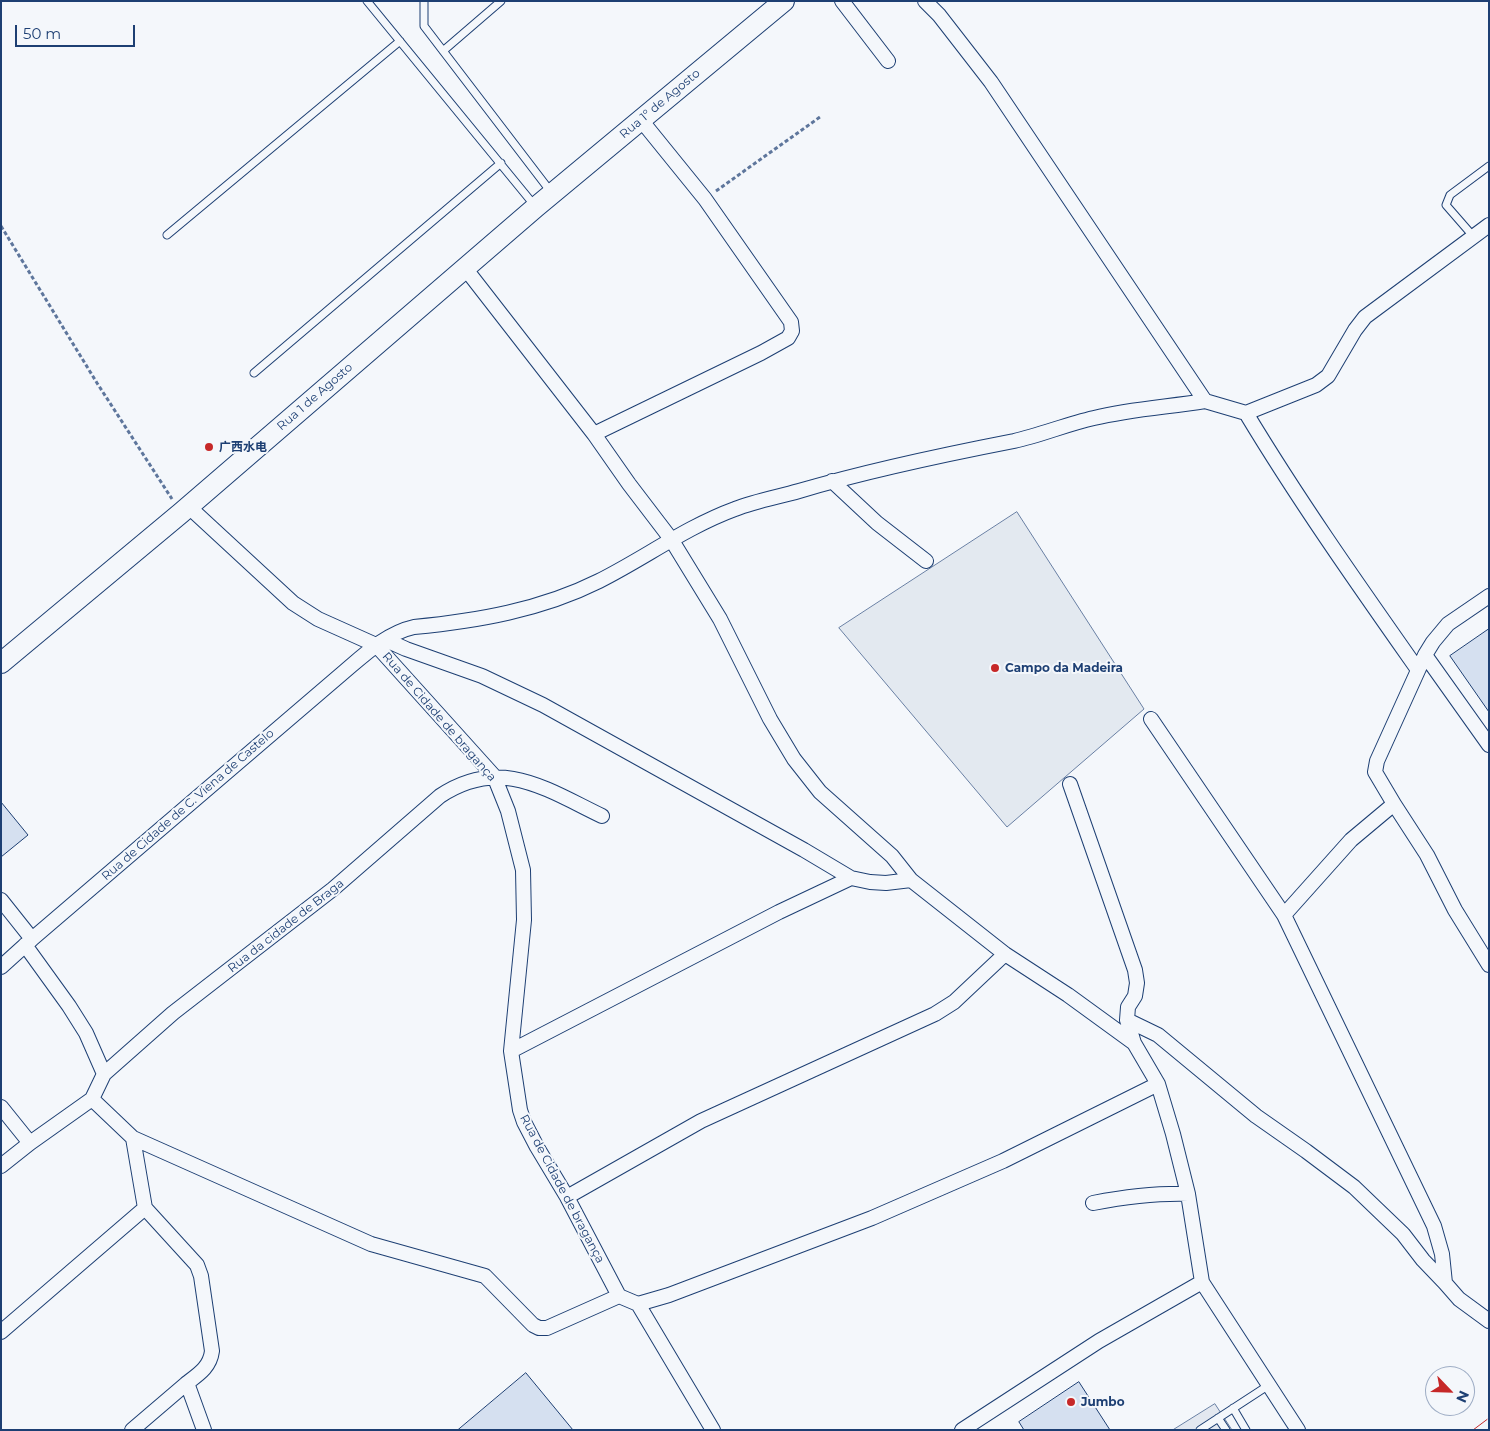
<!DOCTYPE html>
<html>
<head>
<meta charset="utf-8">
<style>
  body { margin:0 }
  #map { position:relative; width:1490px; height:1431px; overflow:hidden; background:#f4f7fb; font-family:Montserrat,sans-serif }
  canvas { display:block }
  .frame { position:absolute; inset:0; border:2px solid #1d3f73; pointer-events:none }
  .north { position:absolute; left:1425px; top:1366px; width:50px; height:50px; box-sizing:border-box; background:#f4f7fb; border:1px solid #9eadc5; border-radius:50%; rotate:114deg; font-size:14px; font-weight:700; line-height:20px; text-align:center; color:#1d3f73 }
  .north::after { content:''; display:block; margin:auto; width:18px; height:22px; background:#c62828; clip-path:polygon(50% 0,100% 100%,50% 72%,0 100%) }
  .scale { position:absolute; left:15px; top:25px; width:120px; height:22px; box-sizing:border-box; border:2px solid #1d3f73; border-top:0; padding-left:6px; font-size:15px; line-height:18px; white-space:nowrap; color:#1d3f73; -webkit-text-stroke:4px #f4f7fb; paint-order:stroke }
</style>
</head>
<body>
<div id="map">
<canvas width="1490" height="1431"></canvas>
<div class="frame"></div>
<div class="north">N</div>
<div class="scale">50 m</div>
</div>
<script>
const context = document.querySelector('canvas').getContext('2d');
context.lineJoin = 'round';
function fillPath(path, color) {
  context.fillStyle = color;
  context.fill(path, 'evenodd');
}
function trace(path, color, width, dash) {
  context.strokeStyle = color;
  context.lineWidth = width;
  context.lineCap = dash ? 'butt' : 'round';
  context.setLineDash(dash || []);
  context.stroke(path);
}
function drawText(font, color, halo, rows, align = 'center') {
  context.font = font + ' Montserrat,"Noto Sans SC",sans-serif';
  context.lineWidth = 4;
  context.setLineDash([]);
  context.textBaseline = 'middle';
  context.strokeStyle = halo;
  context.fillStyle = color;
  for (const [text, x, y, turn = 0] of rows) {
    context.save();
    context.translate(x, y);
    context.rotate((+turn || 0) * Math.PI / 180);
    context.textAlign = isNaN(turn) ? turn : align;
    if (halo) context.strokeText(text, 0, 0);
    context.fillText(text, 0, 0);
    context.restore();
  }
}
const green = new Path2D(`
  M1017,512L1144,709L1007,827L839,628Z`);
fillPath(green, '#e3e9f0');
trace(green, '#687fa3', 1);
const parking = new Path2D(`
  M1215,1404L1232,1430H1173Z`);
fillPath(parking, '#e3e8f0');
trace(parking, '#687fa3', 1);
const building = new Path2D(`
  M1489,629V712L1450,656Z
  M1,802L28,835L1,857Z
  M526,1373L573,1430H458Z
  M1079,1382L1110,1430H1024L1019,1422Z`);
fillPath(building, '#d5e0f0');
trace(building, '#1d3f73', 1);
const service = new Path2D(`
  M367,1L535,206
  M424,1V26L551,192
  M443,51L501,1
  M167,235L400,41
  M1473,236L1446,205L1450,195L1489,166
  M254,373L501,163
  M1233,1408L1246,1430
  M1218,1418L1226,1430
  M1200,1430L1269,1385`);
const minor = new Path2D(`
  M842,1L888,61
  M925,1L939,15L991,82L1205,401L1246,413L1316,385L1328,376L1355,330L1365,317L1489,225
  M465,268L594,434L629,484L671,539L720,619L770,719L794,759L820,792L892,856L911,880L1005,954L1068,995L1134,1043
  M1246,413C1299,501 1359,586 1418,670
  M594,434L761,353L788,338L792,331L791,322L705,199L641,120
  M832,481L877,523L926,561
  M188,506L293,603L318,619L376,645L494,776L508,811L523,870L524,920L511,1051L520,1110L524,1122L537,1147L567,1197L619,1296
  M386,640L406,649L482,676L543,705L804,850L851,878L870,882L886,883L911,880
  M1425,655L1489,745
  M1151,719L1284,915L1434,1226L1442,1254L1445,1283L1459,1299L1489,1321
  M1070,784L1135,970L1137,983L1135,996L1128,1007L1127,1020L1134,1043L1158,1084L1173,1134L1188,1194L1202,1282L1298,1430
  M1394,804L1427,855L1455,910L1489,965
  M1,900L32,939
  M1284,915L1351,840L1394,804L1375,772L1377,761L1425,655L1433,642L1448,624L1489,596
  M25,945L69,1006L86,1033L104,1074
  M1,967L32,939L345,671C365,654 387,633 414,627C477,621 541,610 599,581C645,558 686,527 735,509C755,501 778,497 799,491C870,470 942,455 1014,441C1041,435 1067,424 1094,418C1131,409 1168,407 1205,401
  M1127,1020L1158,1035L1256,1116L1306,1151L1354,1187L1403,1234L1423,1260L1445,1283
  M511,1051L779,912L851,878
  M92,1099L133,1138L145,1208L197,1265L201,1276L212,1351C210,1367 199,1374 187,1383L204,1430
  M1,1107L30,1143
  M133,1138L371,1244L485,1276L533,1325L539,1328H547L619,1296L638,1304L669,1295L872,1218L1003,1161L1158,1084
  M1,1166L30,1143L92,1099L104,1074L173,1013L333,889L440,796C500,756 546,789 602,816
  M567,1197L701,1121L935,1014L954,1002L1005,954
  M1093,1203C1125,1197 1156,1193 1188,1194
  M638,1304L713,1430
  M1,1332L145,1208
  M132,1430L187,1383
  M962,1430L1099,1341L1202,1282`);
const secondary = new Path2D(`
  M1,663L181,513L536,207L784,1`);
trace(service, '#1d3f73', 9);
trace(minor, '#1d3f73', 16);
trace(secondary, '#1d3f73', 22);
trace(new Path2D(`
  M716,191L820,117
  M1,226L97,383L172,499`), '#5e769c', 3, [4, 2.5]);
trace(service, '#f4f7fb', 7);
trace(minor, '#f4f7fb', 14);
trace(secondary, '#f4f7fb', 20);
trace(new Path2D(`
  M1473,1430L1489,1418`), '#c62828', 1, [18, 4, 2.5, 4]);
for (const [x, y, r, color] of [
  [209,447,5,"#c62828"],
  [995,668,5,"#c62828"],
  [1071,1402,5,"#c62828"]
]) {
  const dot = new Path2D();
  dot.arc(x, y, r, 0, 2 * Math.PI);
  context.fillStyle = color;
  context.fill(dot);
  trace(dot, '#f4f7fb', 2);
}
drawText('12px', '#1d3f73', '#f4f7fb', [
  ["Rua 1º de Agosto",660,104,-40],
  ["Rua 1 de Agosto",315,397,-41],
  ["Rua de Cidade de bragança",439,717,49],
  ["Rua de Cidade de C. Viena de Castelo",188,805,-41],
  ["Rua da cidade de Braga",286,926,-38],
  ["Rua de Cidade de bragança",562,1189,62]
]);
drawText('bold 12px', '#1d3f73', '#f4f7fb', [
  ["广西水电",219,447],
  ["Campo da Madeira",1005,668],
  ["Jumbo",1081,1402]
], 'left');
</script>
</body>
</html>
